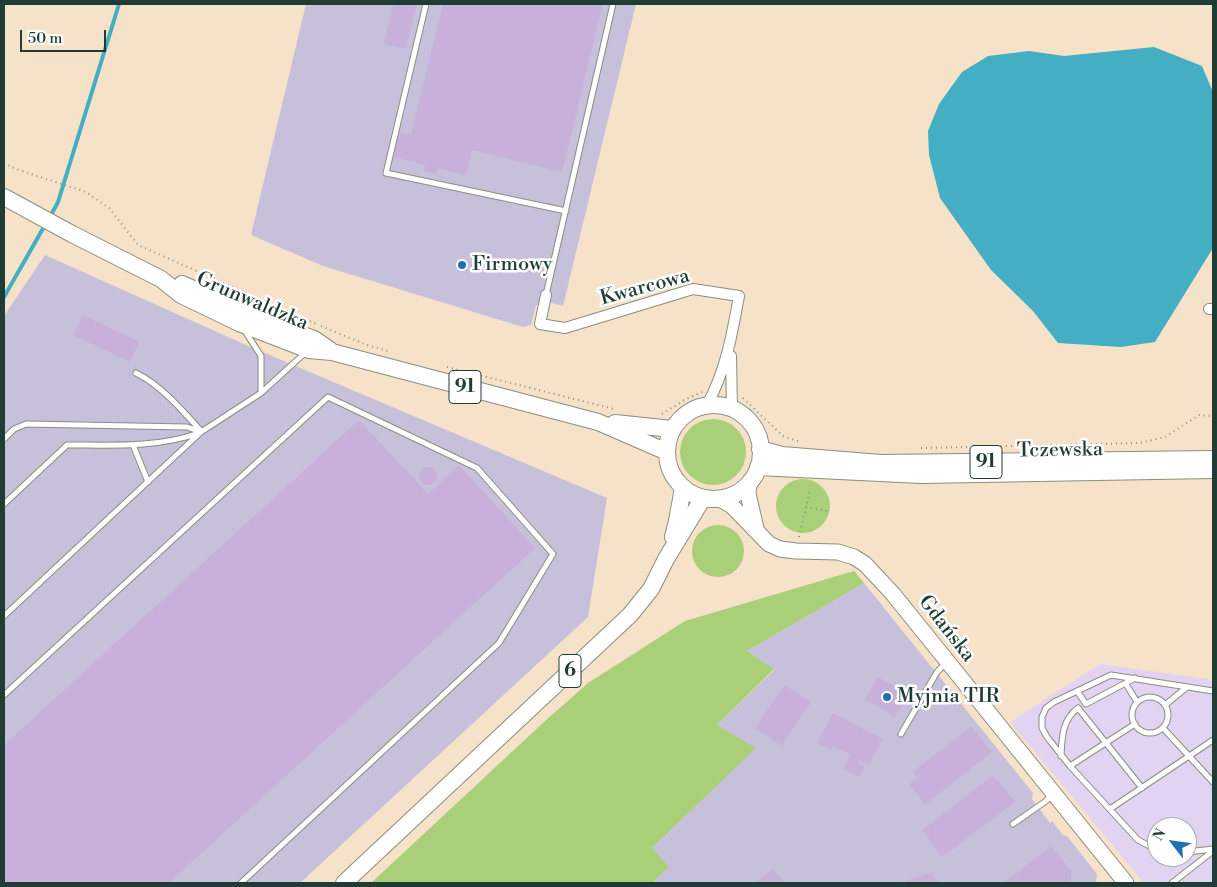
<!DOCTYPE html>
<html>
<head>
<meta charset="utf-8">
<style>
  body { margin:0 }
  #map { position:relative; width:1217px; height:887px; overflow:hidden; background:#f6e1c9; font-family:"Libre Bodoni",serif }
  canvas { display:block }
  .frame { position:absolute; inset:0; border:5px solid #1f3d34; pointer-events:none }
  .north { position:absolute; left:1147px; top:817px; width:50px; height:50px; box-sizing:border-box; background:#fff; border:1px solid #a5b1ae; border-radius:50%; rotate:300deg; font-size:14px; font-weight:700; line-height:20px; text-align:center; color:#1f3d34 }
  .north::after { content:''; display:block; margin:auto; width:18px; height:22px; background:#1f6fb2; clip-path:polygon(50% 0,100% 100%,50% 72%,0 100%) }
  .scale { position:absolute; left:20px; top:30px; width:86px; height:22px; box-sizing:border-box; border:2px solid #1f3d34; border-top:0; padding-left:6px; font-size:15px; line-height:18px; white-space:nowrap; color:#1f3d34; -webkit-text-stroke:4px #fff; paint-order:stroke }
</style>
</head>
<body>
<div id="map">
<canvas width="1217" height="887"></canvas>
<div class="frame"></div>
<div class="north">N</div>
<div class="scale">50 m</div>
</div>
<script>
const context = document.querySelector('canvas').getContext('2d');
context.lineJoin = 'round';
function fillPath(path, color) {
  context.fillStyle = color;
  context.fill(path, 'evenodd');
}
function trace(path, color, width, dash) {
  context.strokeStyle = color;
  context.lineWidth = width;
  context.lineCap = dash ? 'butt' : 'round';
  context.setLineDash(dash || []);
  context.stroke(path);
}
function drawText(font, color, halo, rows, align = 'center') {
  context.font = font + ' "Libre Bodoni",serif';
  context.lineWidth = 5;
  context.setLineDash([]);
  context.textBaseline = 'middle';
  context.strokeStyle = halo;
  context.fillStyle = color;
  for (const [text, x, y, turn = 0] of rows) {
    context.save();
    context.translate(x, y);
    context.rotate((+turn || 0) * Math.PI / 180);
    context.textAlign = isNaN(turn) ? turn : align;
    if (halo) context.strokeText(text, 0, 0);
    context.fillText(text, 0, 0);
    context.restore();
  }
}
fillPath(new Path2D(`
  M1100,664L1213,680V883H1144L1010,722ZM1157,827H1187V857H1157Z`), '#e3d3f2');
fillPath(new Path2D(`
  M306,4H636L563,306L540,300L538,305H536L531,325L523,327L323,266L251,235Z
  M45,255L246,345L607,498L588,617L300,883H4V316Z
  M864,583L1033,793L1032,799L1050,823L1052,821L1063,835L1067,836L1097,874L1096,883H656L654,880L652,848L755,748L717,725L774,670L747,651Z`), '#c6c0da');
fillPath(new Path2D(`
  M680 452a33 33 0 1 1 66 0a33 33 0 1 1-66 0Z
  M776 506a27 27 0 1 1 54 0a27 27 0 1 1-54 0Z
  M692 551a26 26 0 1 1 52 0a26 26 0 1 1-52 0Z
  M854,571L864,583L747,651L774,669L717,725L756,748L652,848L669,867L654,880L656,883H371L545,721L588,683L685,621Z`), '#a9cf79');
fillPath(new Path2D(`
  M1154,47L1202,66L1213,92V248L1155,342L1121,347L1058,343L1033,311L991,270L940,198L929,155L928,131L939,104L962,72L988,56L1029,51L1064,56Z`), '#44aec3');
trace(new Path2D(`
  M50,217L58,202L119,4
  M4,297L45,225`), '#44aec3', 4);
fillPath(new Path2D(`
  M393,4H417L406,49L384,44Z
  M443,4H603L562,172L472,150L466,175L438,168L436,174L424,171L425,165L394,157L399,132L411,135Z
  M83,315L139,342L130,362L73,335Z
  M359,420L428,494L459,465L535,548L169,883H4V745Z
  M419 476a9 9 0 1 1 18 0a9 9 0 1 1-18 0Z
  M878,677L909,694L895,717L865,699Z
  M784,685L811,702L782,746L755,728Z
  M833,713L883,739L869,765L860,760L858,764L864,767L859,777L843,769L850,755L833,746L831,750L817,743Z
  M971,726L992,752L925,805L909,784L917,778L913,772Z
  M993,775L1015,802L942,857L922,830Z
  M1051,846L1072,872L1070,883H1004Z
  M773,869L785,883H755Z
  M931,873L939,883H898Z`), '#c7b1db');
const lane = new Path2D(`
  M426,4L386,173L566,211
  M546,295L613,4
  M245,331L261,356V393
  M136,373C162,386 182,410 201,431
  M4,439L14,429L26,424L187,427L201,432
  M133,445L148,482
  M4,504L67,445C111,445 157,448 199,433
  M4,616L201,432L261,393L306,352
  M1126,684L1137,702
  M1077,691L1086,704L1135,678
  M4,695L328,397L477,468L553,554L499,643L241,883
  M1132 715a18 18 0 1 1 36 0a18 18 0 1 1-36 0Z
  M1165,705L1187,687
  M1163,728L1213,782
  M901,734L937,672L946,663
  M1061,756C1062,737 1062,720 1078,708L1142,788
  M1070,766L1135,724
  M1110,809L1213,740
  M1013,824L1046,801L1052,794
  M1157,850L1138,840L1070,766L1047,737L1042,728V717L1046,708L1054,702L1111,675L1213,691
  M1187,852L1213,849
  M1172,883L1213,851`);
const street = new Path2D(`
  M546,295L540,324L565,328L693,289L739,296C732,335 726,370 707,405
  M1209,309H1213
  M731,356L732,409`);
const secondary = new Path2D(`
  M749,483L748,494L756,528
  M720,499L732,506L769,544L780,549L796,551L838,552L854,557L865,564L893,594L1126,883`);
const primary = new Path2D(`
  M4,197L72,234L161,279L181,295L239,323L309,350L332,352L598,422L667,452
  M182,284L275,325L314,339L330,350
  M667 452a47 47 0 1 1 94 0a47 47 0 1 1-94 0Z
  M615,423L672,429
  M760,449L782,455L881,463L1213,459
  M758,467L921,475L1213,470
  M673,537L677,521L683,488
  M344,883L630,615L651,589L666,559L703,498`);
trace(lane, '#8a8f7e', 7);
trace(street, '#8a8f7e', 12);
trace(secondary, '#8a8f7e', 17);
trace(primary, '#8a8f7e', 18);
trace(new Path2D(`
  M4,163L16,169L86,192L109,208L138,245L316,324
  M321,326L367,345L391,352
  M447,367L614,409
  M743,398L783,436L800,442
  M662,414L686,399L702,392
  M921,448L1140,443L1165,437L1199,415L1213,416
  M806,507L827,511
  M799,537L810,490`), '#8a8f7e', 2, [1, 4]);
trace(lane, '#fff', 5);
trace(street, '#fff', 10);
trace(secondary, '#fff', 15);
trace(primary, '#fff', 16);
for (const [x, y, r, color] of [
  [462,265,5,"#1f6fb2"],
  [887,697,5,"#1f6fb2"]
]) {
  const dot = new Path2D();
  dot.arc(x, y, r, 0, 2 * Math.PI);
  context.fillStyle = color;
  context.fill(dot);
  trace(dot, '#fff', 2);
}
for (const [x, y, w] of [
  [465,387,32],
  [986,462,32],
  [570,671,22]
]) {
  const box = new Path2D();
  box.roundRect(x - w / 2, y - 16.5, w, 33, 4);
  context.fillStyle = '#fff';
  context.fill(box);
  trace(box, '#1f3d34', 1);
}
drawText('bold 19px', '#1f3d34', null, [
  ["91",465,387],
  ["91",986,462],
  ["6",570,671]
]);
drawText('20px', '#1f3d34', '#fff', [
  ["Firmowy",472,265],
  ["Myjnia TIR",897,697]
], 'left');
drawText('20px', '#1f3d34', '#fff', [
  ["Kwarcowa",645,288,-15],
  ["Grunwaldzka",252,302,23],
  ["Tczewska",1060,451,-1],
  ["Gdańska",946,629,52]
]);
</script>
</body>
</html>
